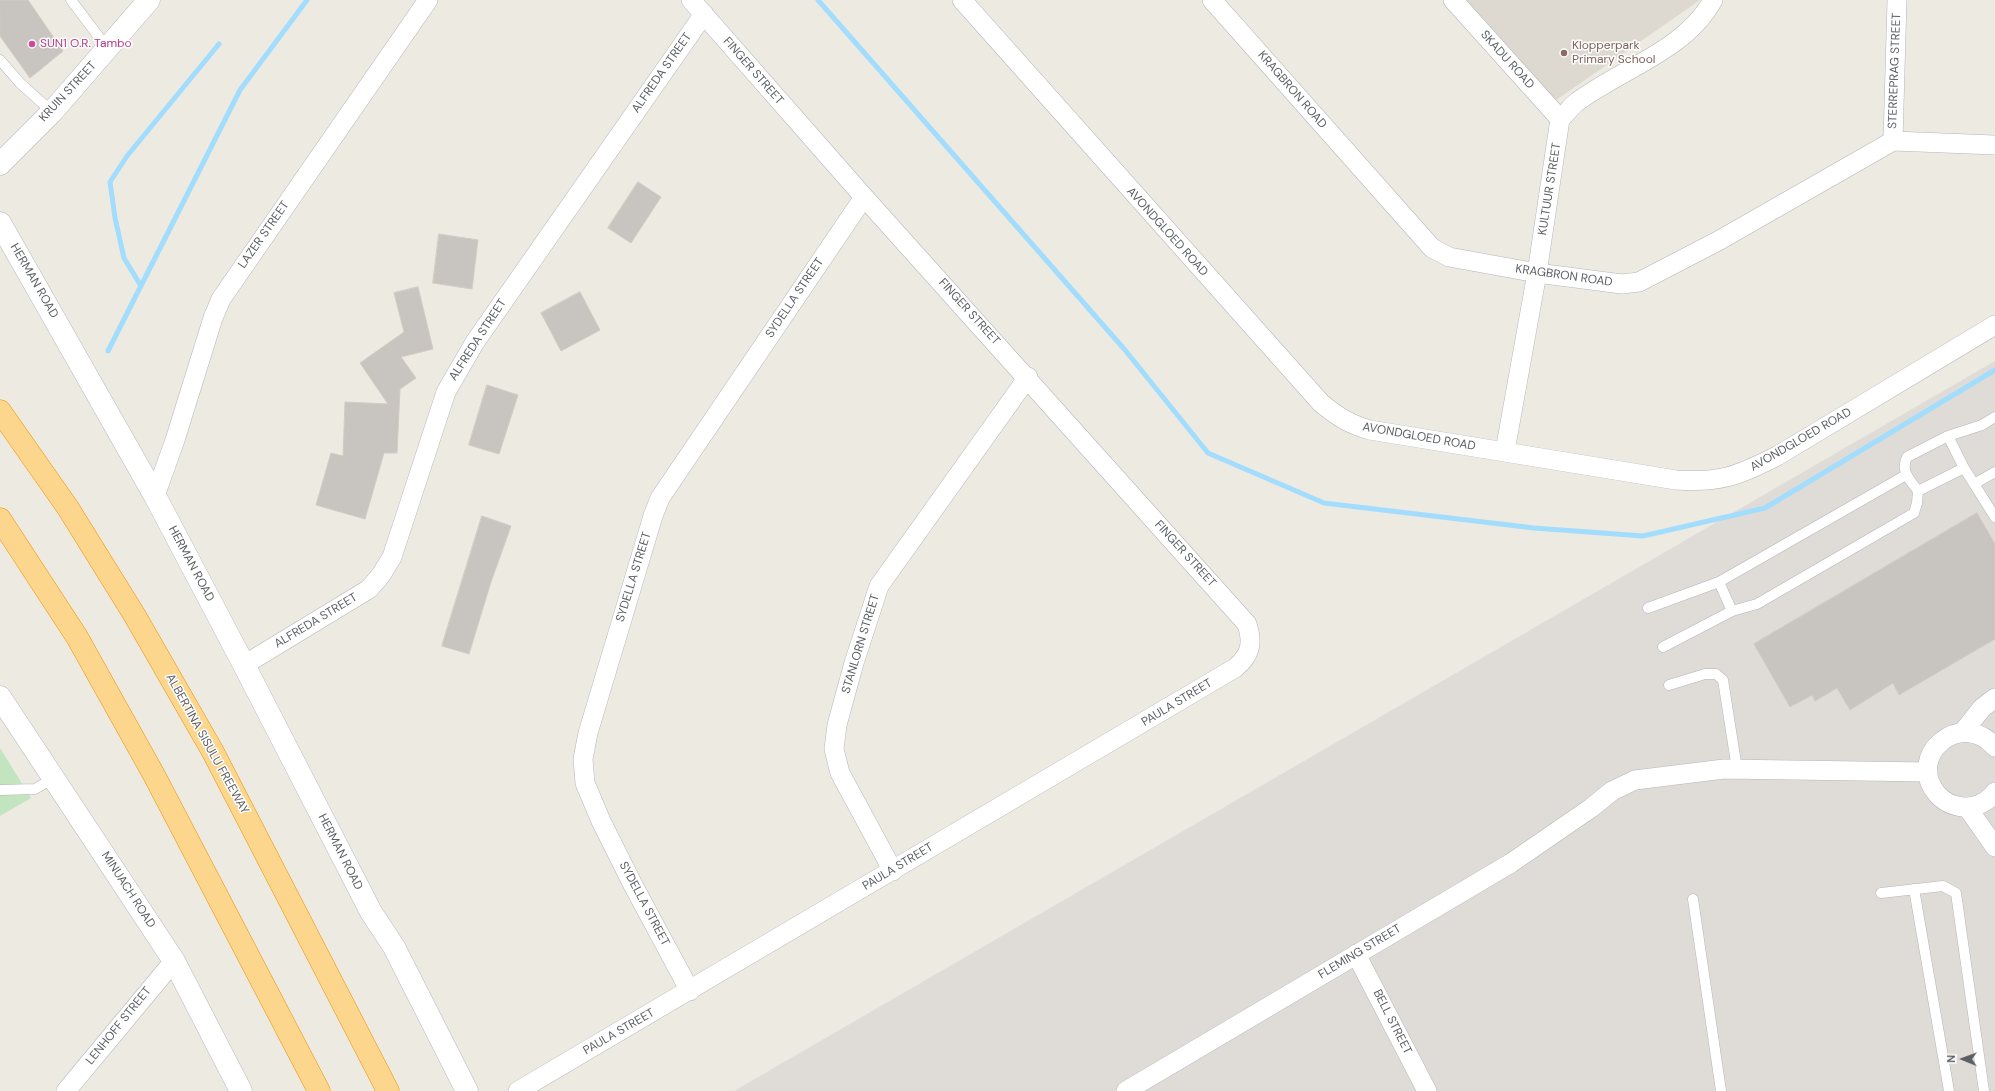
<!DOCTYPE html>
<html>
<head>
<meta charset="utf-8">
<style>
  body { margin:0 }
  #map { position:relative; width:1995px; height:1091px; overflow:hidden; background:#edeae2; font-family:"DM Sans",sans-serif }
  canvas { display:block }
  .north { position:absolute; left:1943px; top:1039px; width:40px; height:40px; -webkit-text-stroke:3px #fff; paint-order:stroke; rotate:271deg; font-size:11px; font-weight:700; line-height:16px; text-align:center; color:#5b5f63 }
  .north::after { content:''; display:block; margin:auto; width:14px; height:18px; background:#5b5f63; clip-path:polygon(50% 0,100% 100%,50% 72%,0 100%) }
</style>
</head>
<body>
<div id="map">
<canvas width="1995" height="1091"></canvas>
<div class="north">N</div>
</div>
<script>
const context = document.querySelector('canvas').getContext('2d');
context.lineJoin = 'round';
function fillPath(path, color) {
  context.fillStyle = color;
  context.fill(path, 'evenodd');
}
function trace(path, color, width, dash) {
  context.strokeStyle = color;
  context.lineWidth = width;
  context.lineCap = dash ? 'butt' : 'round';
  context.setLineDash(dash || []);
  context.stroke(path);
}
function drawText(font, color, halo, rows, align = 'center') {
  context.font = font + ' "DM Sans",sans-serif';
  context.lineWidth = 3;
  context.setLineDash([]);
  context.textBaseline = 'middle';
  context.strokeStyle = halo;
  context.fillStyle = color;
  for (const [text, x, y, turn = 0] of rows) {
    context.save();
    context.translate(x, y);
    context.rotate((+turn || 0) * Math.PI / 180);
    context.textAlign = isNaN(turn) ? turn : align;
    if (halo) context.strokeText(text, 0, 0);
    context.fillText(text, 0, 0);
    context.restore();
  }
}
fillPath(new Path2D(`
  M1995,361V1091H734Z`), '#dfdcd7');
fillPath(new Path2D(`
  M1458,0H1700L1549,105Z`), '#ddd9d0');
fillPath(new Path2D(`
  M0,748L31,798L0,816Z`), '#c2e5bf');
trace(new Path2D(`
  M818,0L1125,350L1208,453L1324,503L1534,528L1643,536L1765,508L1995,370
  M141,286L124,258L115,218L110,182L127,156L219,44
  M108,351L240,90L307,0`), '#a2ddfd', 5);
const building = new Path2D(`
  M0,0H28L63,51L30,78L0,36Z
  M638,182L661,197L631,243L608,228Z
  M439,234L478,240L472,289L433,283Z
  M418,287L433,349L401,357L416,378L400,389L397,453H384L365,519L316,505L331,453L343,456L345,402L388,404L360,363L404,332L394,293Z
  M580,292L600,330L561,351L541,313Z
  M487,385L518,395L499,454L469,445Z
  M1977,513L1995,544V639L1899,695L1893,683L1850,710L1837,688L1815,701L1812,695L1790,707L1754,644Z
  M482,516L511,526L491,582L469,654L442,646Z`);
fillPath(building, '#c8c5c0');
trace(building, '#d2cbc1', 1);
const lane = new Path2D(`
  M71,0L108,49
  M0,60L20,83L52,112
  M1948,436L1964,468L1995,517
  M1974,484L1995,472
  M1918,491C1910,480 1900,471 1907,457L1948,436L1982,425L1995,417
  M1719,582L1732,611
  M1648,608L1719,582L1906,475
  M1663,647L1732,611L1757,604L1914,513L1917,503L1918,491L1964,468
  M1669,685L1705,674H1716L1723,680L1737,769
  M0,790L35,789L54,778
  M1914,889L1949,1091
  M1881,893L1943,886L1956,893L1984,1091
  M1693,899L1721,1091`);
const street = new Path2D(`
  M962,0L1321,403C1338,417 1349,424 1370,430L1676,480C1720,483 1738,476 1777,456L1995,325
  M1212,0L1432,248L1449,257L1537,273L1622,284L1639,282L1718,241L1893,141L1995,145
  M1453,0L1560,119
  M1893,141L1897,0
  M1505,451L1537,273L1560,119C1566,114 1571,106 1577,102C1621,69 1686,50 1713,0
  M155,496L175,440L213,318L221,299L428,0
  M244,665L369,589L381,575L392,557L446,392L475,342L704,14
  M1963,732L1982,708L1995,698
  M1995,747C1961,708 1905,756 1937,794C1944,802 1953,806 1963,807C1975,808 1988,802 1995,792
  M1967,807L1995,847
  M893,871L840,773L834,749L837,725L854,663L879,586L1028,377
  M1356,954L1427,1091
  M690,991L633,885L601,821L585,783L583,759L588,733L653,516L660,498L864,197
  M66,1091L174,961
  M518,1091L1235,668C1251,655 1253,643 1247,624L864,197L691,0
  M1126,1091L1511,863L1591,808L1612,791L1635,780L1724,769L1928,772`);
const secondary = new Path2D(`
  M0,164L52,112L149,0
  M0,223L155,496L244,665L371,912L394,947L467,1091
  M0,697L174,961L241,1091`);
const highway = new Path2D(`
  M0,411L68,508L135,616L213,752L388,1091
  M0,519L77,637L154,775L319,1091`);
trace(lane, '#b3b6ba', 11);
trace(street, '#b3b6ba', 20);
trace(secondary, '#b4b8bd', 23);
trace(highway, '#ec9104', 23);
trace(lane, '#fff', 10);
trace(street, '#fff', 19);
trace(secondary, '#fff', 22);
trace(highway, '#fbd68c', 22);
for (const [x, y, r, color] of [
  [32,44,4,"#d1479c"],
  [1564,53,4,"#8d6e63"]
]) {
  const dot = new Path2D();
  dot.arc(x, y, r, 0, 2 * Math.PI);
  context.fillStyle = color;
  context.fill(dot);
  trace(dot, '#fff', 1.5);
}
drawText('12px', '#b23c85', '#fff', [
  ["SUN1 O.R. Tambo",40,44]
], 'left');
drawText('12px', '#785e54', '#fff', [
  ["Klopperpark",1572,46],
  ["Primary School",1572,60]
], 'left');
drawText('12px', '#5b5f63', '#fff', [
  ["SKADU ROAD",1507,60,48],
  ["FINGER STREET",753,71,49],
  ["STERREPRAG STREET",1895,71,-88],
  ["ALFREDA STREET",662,73,-55],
  ["KRAGBRON ROAD",1292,90,49],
  ["KRUIN STREET",68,92,-47],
  ["KULTUUR STREET",1550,189,-81],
  ["AVONDGLOED ROAD",1167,232,48],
  ["LAZER STREET",264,235,-55],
  ["KRAGBRON ROAD",1564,276,8],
  ["HERMAN ROAD",34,281,60],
  ["SYDELLA STREET",795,298,-56],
  ["FINGER STREET",969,312,48],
  ["ALFREDA STREET",478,340,-57],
  ["AVONDGLOED ROAD",1419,437,10],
  ["AVONDGLOED ROAD",1801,440,-30],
  ["FINGER STREET",1185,554,48],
  ["HERMAN ROAD",191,564,62],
  ["SYDELLA STREET",634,577,-73],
  ["ALFREDA STREET",316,621,-31],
  ["STANLORN STREET",861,644,-73],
  ["PAULA STREET",1177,703,-31],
  ["ALBERTINA SISULU FREEWAY",207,744,61],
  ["HERMAN ROAD",340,852,63],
  ["PAULA STREET",898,867,-31],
  ["MINUACH ROAD",128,890,57],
  ["SYDELLA STREET",644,904,62],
  ["FLEMING STREET",1360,952,-31],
  ["BELL STREET",1392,1022,63],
  ["LENHOFF STREET",119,1026,-51],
  ["PAULA STREET",619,1032,-30]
]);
</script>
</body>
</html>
